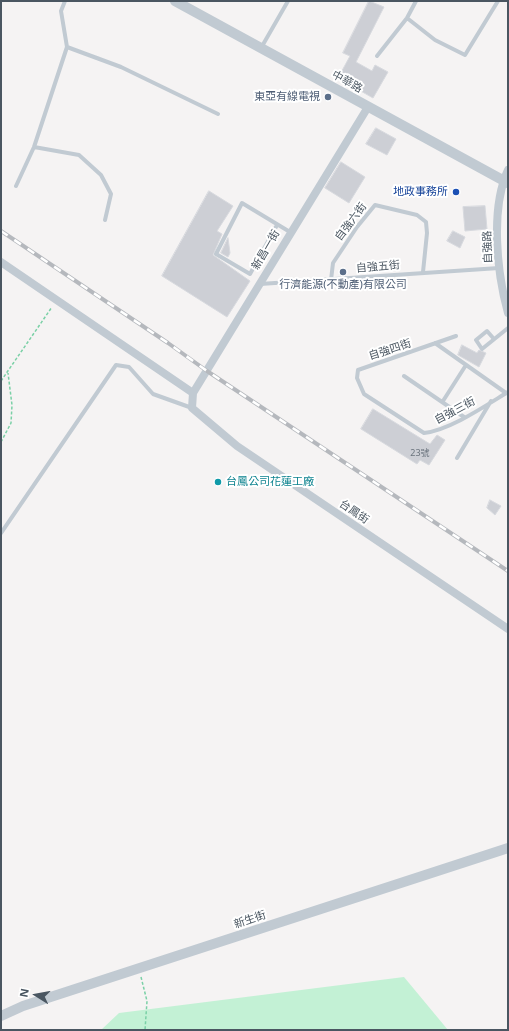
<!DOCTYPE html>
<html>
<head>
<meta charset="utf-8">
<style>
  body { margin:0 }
  #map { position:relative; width:509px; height:1031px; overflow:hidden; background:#f5f3f3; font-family:"Noto Sans",sans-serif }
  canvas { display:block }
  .frame { position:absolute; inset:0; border:2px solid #4a5661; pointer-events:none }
  .north { position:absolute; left:16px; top:975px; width:40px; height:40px; -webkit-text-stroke:3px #fff; paint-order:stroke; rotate:281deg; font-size:11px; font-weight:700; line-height:16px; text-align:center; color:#4a5661 }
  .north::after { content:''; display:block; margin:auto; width:14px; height:18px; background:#4a5661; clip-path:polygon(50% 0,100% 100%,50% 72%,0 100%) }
</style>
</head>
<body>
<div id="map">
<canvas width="509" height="1031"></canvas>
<div class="frame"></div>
<div class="north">N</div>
</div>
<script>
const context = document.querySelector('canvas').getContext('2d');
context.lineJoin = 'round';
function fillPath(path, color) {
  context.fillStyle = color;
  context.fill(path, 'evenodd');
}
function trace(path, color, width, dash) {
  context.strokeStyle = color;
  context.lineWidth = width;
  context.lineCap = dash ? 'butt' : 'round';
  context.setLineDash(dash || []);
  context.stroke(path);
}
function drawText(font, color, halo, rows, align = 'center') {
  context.font = font + ' "Noto Sans","Noto Sans TC",sans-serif';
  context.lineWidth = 4;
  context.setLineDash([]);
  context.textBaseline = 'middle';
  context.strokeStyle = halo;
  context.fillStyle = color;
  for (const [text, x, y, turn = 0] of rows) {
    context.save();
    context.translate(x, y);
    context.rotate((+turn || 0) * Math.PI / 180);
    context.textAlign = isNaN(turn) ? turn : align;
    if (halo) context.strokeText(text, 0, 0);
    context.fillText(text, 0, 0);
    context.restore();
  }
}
fillPath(new Path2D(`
  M404,977L448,1030H101L119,1013Z`), '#c3f1d5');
const building = new Path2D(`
  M369,1L384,7L356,62L372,71L375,65L388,72L373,98L338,78L350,56L343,53Z
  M376,128L396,139L387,155L366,144Z
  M341,162L365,177L349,203L325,188Z
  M209,191L233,206L217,231L222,234L213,255L250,281L227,317L162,276Z
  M485,206L487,229L465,231L463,207Z
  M453,231L465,237L460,248L447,241Z
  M228,238L230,253L228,257L221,253Z
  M462,345L477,353L479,350L486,353L479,367L458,355Z
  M373,409L430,444L437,435L445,440L429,465L420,460L417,464L361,429Z
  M490,500L501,506L495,515L487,508Z`);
fillPath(building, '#cdcfd5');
trace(building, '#d7d9de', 1);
trace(new Path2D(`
  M1,381L52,307
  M1,442L11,423L12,405L8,373
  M141,977L147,1001L145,1030`), '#7ad0a6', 1.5, [3, 2]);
trace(new Path2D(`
  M407,18L435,40L465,55L498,1
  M67,47L121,67L218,114
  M261,48L288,1
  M377,56L407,18L416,1
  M34,147L79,155L101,175L111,194L105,220
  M16,186L34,147L67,47L61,11L65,1
  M277,225L250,274L216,254L242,203L290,232
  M331,280L333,263L357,227L375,205L417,215L426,222L427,233L423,272
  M260,284L499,268
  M456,336L358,370L357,378L364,394L424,433C450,430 485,406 508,392
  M494,339L487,331L476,340L482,349L508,328
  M435,343L506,393
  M404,376L464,417
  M443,401L466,365
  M457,458L491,401
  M1,533L116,365L129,367L153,394L192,408`), '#c1cad2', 4);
trace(new Path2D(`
  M368,107L193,393L192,408L237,446L508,629
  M508,170C490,209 497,273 508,313
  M1,262L193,393`), '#c1cad2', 8);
trace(new Path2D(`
  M175,1L508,183
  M1,1016L23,1006L508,848`), '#c1cad2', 10);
const rail = new Path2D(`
  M1,231L168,343L207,371L508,571`);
trace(rail, '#b5b8bd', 4);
trace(rail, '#fff', 2.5, [8]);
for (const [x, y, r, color] of [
  [328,97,4,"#5c6f8a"],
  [456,192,4,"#1a4fb4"],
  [343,272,4,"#5c6f8a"],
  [218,482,4,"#0f9aa8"]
]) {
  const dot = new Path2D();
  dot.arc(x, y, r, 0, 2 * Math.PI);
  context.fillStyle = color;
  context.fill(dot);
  trace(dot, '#fff', 1.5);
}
drawText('9px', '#6b747e', null, [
  ["23號",420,453]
]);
drawText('11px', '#4a5661', '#fff', [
  ["中華路",347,82,29],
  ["自強六街",351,222,-53],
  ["自強路",488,247,-92],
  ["新昌一街",266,250,-60],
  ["自強五街",378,267,-5],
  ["自強四街",390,350,-18],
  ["自強三街",455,411,-28],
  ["台鳳街",354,512,34],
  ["新生街",250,920,-19]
]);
drawText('11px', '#4e5e75', '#fff', [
  ["東亞有線電視",320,97],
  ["行濟能源(不動產)有限公司",343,285,"center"]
], 'right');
drawText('11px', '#164399', '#fff', [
  ["地政事務所",448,192]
], 'right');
drawText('11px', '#0d838f', '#fff', [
  ["台鳳公司花蓮工廠",226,482]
], 'left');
</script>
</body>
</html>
